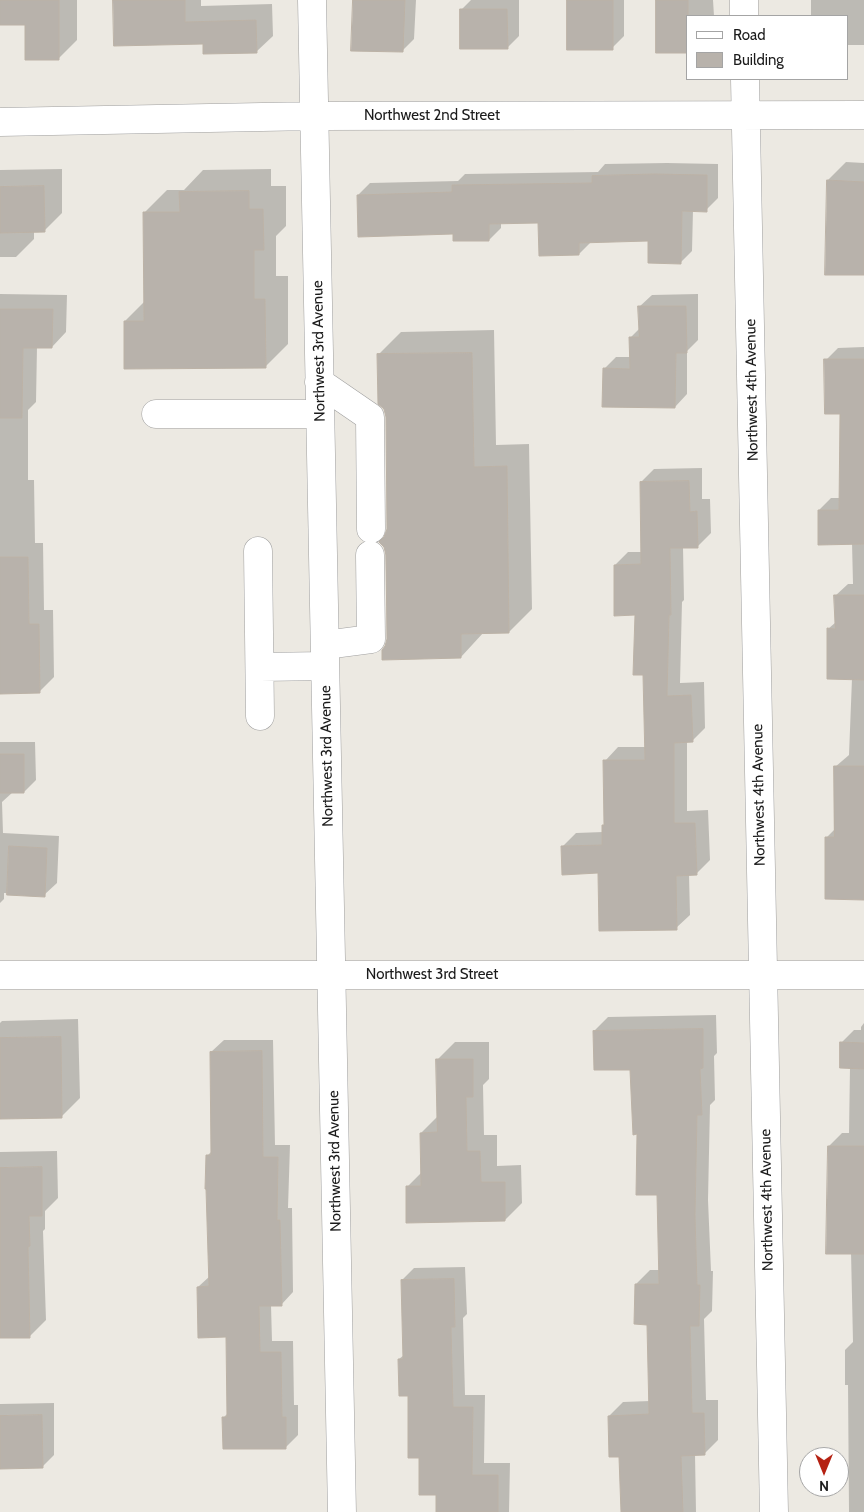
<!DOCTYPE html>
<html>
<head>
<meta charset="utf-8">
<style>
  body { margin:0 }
  #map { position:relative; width:864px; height:1512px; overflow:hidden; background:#ece9e2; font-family:Cabin,sans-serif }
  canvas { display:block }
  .legend { position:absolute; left:686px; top:15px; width:162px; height:65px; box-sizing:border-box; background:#fff; border:1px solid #a4a4a4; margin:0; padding:6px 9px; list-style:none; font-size:15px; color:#1b1b1b }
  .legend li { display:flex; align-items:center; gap:10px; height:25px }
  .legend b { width:25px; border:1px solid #a4a4a4 }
  .north { position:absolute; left:799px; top:1447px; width:50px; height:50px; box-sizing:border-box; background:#fff; border:1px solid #a4a4a4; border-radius:50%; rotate:180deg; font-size:14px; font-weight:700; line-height:20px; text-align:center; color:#1b1b1b }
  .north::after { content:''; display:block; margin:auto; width:18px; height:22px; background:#b52112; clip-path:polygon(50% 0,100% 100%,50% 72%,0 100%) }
</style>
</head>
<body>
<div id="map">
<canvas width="864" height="1512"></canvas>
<ul class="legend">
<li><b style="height:6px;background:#fff"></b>Road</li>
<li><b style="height:14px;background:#b8b2ab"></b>Building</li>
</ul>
<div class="north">N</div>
</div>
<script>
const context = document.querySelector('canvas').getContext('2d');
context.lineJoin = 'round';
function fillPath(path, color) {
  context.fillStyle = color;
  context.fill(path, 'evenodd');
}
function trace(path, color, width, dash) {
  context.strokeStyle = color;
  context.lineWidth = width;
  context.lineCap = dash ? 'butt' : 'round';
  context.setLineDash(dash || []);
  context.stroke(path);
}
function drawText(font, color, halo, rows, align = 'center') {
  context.font = font + ' Cabin,sans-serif';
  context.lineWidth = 4;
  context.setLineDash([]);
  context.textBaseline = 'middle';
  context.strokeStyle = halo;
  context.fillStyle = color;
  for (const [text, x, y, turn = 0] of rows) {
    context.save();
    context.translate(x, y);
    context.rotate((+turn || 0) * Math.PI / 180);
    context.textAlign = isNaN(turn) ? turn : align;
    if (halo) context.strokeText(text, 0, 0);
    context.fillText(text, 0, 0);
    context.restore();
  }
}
fillPath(new Path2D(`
  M0,0H77V40L59,58L26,23H0Z
  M114,0H201V6L272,4L273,36L256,52L204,43Z
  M354,0H416L414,39L402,51Z
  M471,0H519V36L507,48L461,10Z
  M568,0H624V36L612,48Z
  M657,0H713L714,16H688Z
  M811,0H864V45H848V16H811Z
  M846,162L864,163V273L828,180Z
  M667,163L718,164V198L706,210H693L692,251L680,263L649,240L591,242L579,254L539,222L501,223V228L489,240L454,233L358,195L370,183L458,181L465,174L598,172L605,164Z
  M62,169V213L44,231H34V239L16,257H0V170Z
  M271,169V186H286V226L276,236V276H288V344L265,367L125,321L145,301L144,213L167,190H184L203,170Z
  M0,294L67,295L66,332L52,347H37L36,402L28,410V480H34L35,543H43L44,610H53L54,677L40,691L0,692Z
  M698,294V340L687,351V394L675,407L604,369L616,357H631L630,338L640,328L639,307L652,295Z
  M494,330L496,445L529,444L532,609L509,632H484L461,657L386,646L388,639L385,538L388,529L387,417L378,355L401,332Z
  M864,347V899L826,838L835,829V767L849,755L852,678L828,629L836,622L835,596L848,584H853L852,543L819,510L831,498H841V413L826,360L838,348Z
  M702,468V499H710L711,533L698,546L683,547L684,600L682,602L680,683L704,682L705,728L692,741H687V811L708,810L710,860L696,874H689L690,915L676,928L562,847L576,833L603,832V826L605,824V761L618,747H646L644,674L637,614L615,565L628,552H642L641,482L654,469Z
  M0,742H35L36,780L24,792H13L2,802L3,833L59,836L57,883L44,895L4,893V899L0,903Z
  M716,1015L717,1053L714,1056L715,1100L710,1105L708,1200L711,1271H713L712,1311L704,1319L706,1400H718V1440L704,1454H695L696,1512H622L620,1456L609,1416L623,1402L650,1401L648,1323L636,1284L650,1270H660L659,1194L639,1133L631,1068L594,1031L608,1017Z
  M78,1019L80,1098L62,1116L0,1118V1023L2,1021Z
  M864,1023V1512H849L848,1385H845V1350L853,1342L851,1252L829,1146L842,1133H849L850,1067L841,1043L854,1030H861V1027Z
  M224,1040H273L275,1145H290L288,1208H292L293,1292L281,1305H271L272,1341H293L294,1405H298V1435L286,1447L223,1418L228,1413L227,1336L198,1287L210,1276L207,1156L212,1151L211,1052Z
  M455,1042H489V1079L483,1085L484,1135H497V1166L521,1165L522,1203L505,1220L407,1187L422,1172L421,1133L438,1116V1059Z
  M57,1151L58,1198L45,1211V1229L43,1231L46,1320L30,1336L0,1337V1152Z
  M465,1267L467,1314L463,1318L465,1395H485L484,1463H510L509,1512H437V1494L421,1457L409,1395L399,1359L404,1355L402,1280L414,1268Z
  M54,1403V1455L42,1467L0,1468V1404Z`), '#0003');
const building = new Path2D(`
  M0,0H59V60H25V25H0Z
  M113,0H185V22L256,20L257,53L203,54V44L114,46Z
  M353,0H405L403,52L351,51Z
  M567,0H613V50H567Z
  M656,0H688V53H656Z
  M460,9H507L508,49H460Z
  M654,174L707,175V212L682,211L681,264L648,263V241L579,243V255L539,256L538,223L489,224V241H453V234L358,237L357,195L452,192V185L592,183V176Z
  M827,180L864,182V275H825Z
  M44,186L45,232L0,233V187Z
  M249,191V209H263L264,250H254V299H265L266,368L124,369V321H144L143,212H180L179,192Z
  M638,306H686L687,353H676L675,408L602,407L603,368L630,369L629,337H639Z
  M0,309H53L52,348H23L22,418H0Z
  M472,353L474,467L507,466L509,633L461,634V658L382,660V650L385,646L387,639L386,555L384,547L379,542L384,537L387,529L386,417L384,409L378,404L377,354Z
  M824,359H864V544L818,545V510H839L840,414H825Z
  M689,481L690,512L697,511L698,548H670L671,615H669L667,696L691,695L693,742L674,743V823H695L697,875L676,876L677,930L599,931L598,873L562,875L561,846L602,845V825H604L603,760H645L643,675H633L635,615L614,616V565L641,564L640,482Z
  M0,557H28L29,624H39L40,693L0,694Z
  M834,595H864V680L827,679V628L835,629Z
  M0,754H24V793H0Z
  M834,766H864V900L825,899V837H834Z
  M9,846L47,848L45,897L7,895Z
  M703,1029V1068L700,1069L702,1115H697L695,1215L697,1285H700L699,1326H690L692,1413H704L705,1455L681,1456L683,1512H621L619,1457H609L608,1416L649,1414L647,1325L634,1324L635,1284H659L657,1195H636L637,1134L633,1135L630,1070H594L593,1031Z
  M61,1037L62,1118L0,1119V1038Z
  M840,1042L864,1043V1069L840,1068Z
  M262,1051L263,1157H278L277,1220H280L282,1306H259L260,1352H281L282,1417H286V1449H223L222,1417H227L226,1337L198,1338L197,1287L209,1286L206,1189H205L206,1155H211L210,1052Z
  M436,1059H473V1097H466L467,1151H480L481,1182H505V1221L406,1223V1186H421L420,1133L437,1132Z
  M828,1146H864V1254H826Z
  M42,1167V1216H29L30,1246L28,1247L30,1338H0V1168Z
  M454,1279L455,1327H451L453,1407H473L472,1475H498V1512H436V1495H419V1458H408V1396H399L398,1359H403L401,1280Z
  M42,1415L43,1468L0,1469V1416Z`);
fillPath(building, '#b8b2ab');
trace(building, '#bcb2a6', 1);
const minor = new Path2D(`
  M312,0L342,1512
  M744,0V16
  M745,79L774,1512
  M0,122L314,116L864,115
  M319,382L370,417L371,529
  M156,414H320
  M258,551L260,716
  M325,645L371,639L370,555
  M260,667L325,666
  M0,975H864`);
trace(minor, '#9f9f9f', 29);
trace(minor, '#fff', 28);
drawText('15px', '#1b1b1b', '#fff', [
  ["Northwest 2nd Street",432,116],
  ["Northwest 3rd Avenue",319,351,-91],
  ["Northwest 4th Avenue",752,390,-91],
  ["Northwest 3rd Avenue",327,756,-91],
  ["Northwest 4th Avenue",759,795,-91],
  ["Northwest 3rd Street",432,975],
  ["Northwest 3rd Avenue",335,1161,-91],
  ["Northwest 4th Avenue",767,1200,-91]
]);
</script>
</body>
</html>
